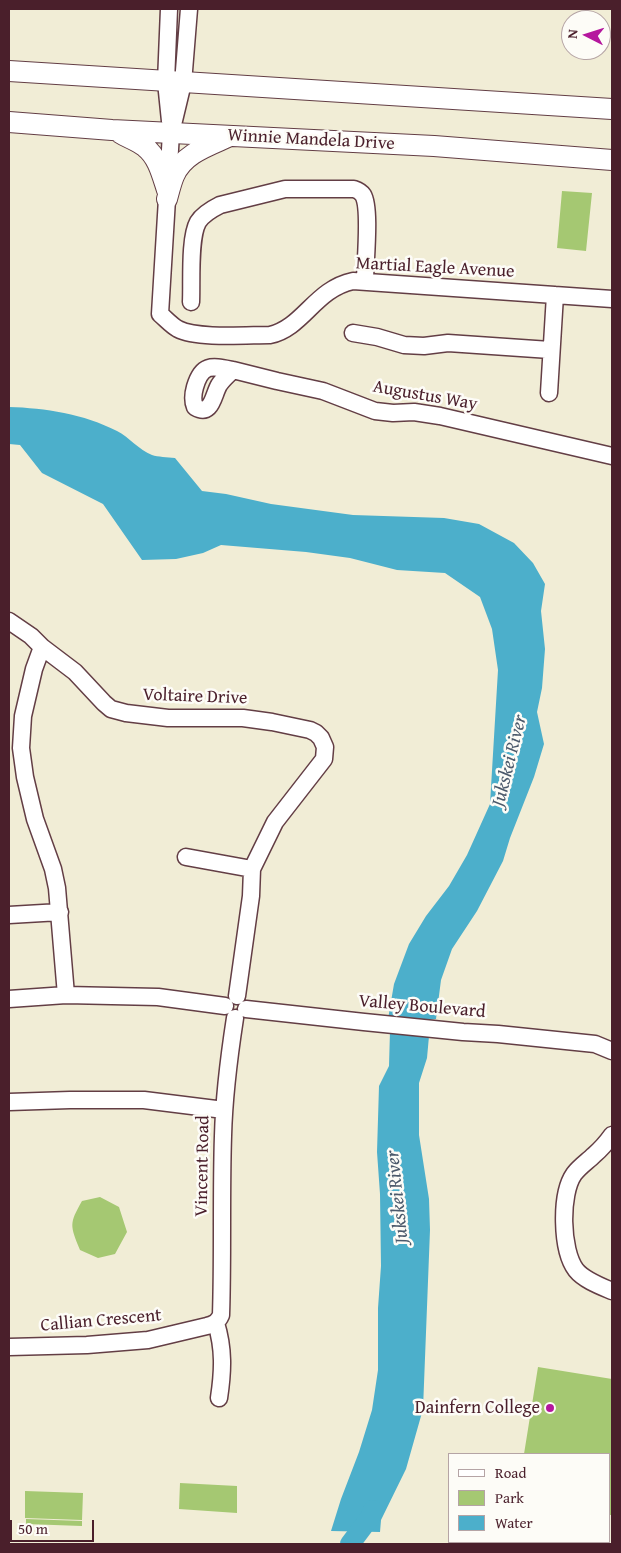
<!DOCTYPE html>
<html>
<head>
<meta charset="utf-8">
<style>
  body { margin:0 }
  #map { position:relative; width:621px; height:1553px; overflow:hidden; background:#f1edd6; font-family:"Gentium Book Plus",serif }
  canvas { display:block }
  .frame { position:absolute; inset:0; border:10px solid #4a1f2b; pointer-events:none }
  .legend { position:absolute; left:448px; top:1453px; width:162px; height:90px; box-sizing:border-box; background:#fdfcf7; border:1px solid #b5a4a5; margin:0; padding:6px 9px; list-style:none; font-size:15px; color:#4a1f2b }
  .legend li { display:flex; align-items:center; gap:10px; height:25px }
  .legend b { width:25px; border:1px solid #b5a4a5 }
  .north { position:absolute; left:561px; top:10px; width:50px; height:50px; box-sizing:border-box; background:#fdfcf7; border:1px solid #b5a4a5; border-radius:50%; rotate:275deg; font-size:14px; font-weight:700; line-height:20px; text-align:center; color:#4a1f2b }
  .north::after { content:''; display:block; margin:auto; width:18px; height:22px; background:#b5179e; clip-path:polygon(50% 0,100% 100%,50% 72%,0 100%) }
  .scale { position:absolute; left:10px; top:1520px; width:84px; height:22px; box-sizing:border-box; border:2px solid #4a1f2b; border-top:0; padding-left:6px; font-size:15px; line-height:18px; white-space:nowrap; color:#4a1f2b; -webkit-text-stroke:4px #fdfcf7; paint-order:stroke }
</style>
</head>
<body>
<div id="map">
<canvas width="621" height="1553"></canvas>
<div class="frame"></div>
<ul class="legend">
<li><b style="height:6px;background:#fff"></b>Road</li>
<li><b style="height:14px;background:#a5c872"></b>Park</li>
<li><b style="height:14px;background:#4cafcb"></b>Water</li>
</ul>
<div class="north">N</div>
<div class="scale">50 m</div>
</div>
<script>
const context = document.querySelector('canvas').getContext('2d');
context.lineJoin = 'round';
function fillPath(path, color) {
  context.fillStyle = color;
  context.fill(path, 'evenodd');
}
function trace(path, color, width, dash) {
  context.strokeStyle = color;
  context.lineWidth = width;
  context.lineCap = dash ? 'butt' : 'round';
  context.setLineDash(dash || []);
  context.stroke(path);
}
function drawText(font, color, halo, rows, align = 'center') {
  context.font = font + ' "Gentium Book Plus",serif';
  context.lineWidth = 5;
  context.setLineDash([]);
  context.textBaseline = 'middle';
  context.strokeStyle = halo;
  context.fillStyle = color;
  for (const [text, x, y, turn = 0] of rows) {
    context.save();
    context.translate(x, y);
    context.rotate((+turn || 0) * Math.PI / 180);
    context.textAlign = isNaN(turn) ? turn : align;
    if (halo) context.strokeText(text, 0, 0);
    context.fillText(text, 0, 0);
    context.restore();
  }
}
fillPath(new Path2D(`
  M562,191L592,193L586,251L557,248Z
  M100,1197L119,1207L127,1232L115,1254L98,1258L80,1250C70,1225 69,1224 82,1201Z
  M538,1367L612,1379V1515H610V1454H524Z
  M180,1483L237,1486V1513L179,1509Z
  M25,1491L83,1493L82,1520L25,1518Z
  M26,1519L82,1521V1526L26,1524Z`), '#a5c872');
fillPath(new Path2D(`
  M9,407C45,408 84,414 117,431C129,437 139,450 152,455C158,457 167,457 175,458L202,491L226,494L271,504L353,515L444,518L479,524L514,543L533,563L545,584L541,611L545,649L542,688L537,712L544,744L534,777L510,838L503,861L477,911L452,949L441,980L436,1019L387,1025L394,984L409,944L426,916L449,886L467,855L490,804L498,670L492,629L480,597L445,573L397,570L350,558L306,552L221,545L203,553L176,559L142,560L103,504L42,473L20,445L9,444Z
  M390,1031L429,1036L427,1058L419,1083V1135L429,1199L430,1230L423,1409L406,1469L381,1520L380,1532L331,1531L341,1499L359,1452L372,1410L378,1370V1308L381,1266L380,1194L377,1152L379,1086L389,1066Z`), '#4cafcb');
trace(new Path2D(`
  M350,1544L371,1516L373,1510`), '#4cafcb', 20);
const minor = new Path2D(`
  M169,9L166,82L170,121
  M189,9L183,83L171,133L160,314C166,319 171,325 178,329C197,339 247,335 270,335C303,328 315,289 353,281L612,299
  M191,302C192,282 189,238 198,222C203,214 212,209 220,205L285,189H354C357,190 361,192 363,195C371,208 365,263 365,281
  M353,333L377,337L404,345L424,346L448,343L550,350
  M233,370C212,366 202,363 195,387C193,394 192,400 195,407C212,417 213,395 219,385C223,379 228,375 233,370L277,381L323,391L375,411L393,413L414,412L440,416L612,456
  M549,393L555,295
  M9,621L31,636L42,647L75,672L104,703L111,709L126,713L168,718H243L272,722L310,730L316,733L321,738L325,747L324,759L275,822L252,869L251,896L237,996
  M42,647L34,669L23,716L21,748L25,777L35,819L53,869L57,888L66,995
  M186,857L252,869
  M9,915L60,912
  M9,999L66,995L158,997L225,1006
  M246,1009L364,1022L463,1032L498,1034L595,1044L612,1051
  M9,1102L70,1100H144L224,1110
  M612,1135C607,1142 601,1149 594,1155C588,1161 580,1166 574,1174C560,1194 561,1250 576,1270C584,1280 600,1286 612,1291
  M216,1323C224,1349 223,1371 219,1398
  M9,1347L87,1345L148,1340L207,1326C214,1324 218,1322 221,1315C223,1255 221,1195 223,1136C224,1096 229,1057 235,1018`);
const major = new Path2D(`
  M9,71L612,109
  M9,122L112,130L434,146L612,160
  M120,133C128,138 138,141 145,147C158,157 162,175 167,190
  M167,199C169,192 171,183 174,176C183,154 208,146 228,137`);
trace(minor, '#633e45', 19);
trace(major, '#633e45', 22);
trace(minor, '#fff', 16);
trace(major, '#fff', 20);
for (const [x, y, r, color] of [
  [550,1408,5,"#b5179e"]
]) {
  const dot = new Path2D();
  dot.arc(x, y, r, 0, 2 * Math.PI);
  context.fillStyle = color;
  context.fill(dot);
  trace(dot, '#fdfcf7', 2);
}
drawText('18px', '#4a1f2b', '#fdfcf7', [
  ["Winnie Mandela Drive",311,140,3],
  ["Martial Eagle Avenue",435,268,3],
  ["Augustus Way",425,396,10],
  ["Voltaire Drive",195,697,2],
  ["Valley Boulevard",422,1007,5],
  ["Vincent Road",203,1166,-89],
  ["Callian Crescent",101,1321,-5]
]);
drawText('18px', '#4a1f2b', '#fdfcf7', [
  ["Dainfern College",540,1408]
], 'right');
drawText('italic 19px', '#4b596b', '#fdfcf7', [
  ["Jukskei River",510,761,-76],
  ["Jukskei River",398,1197,-96]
]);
</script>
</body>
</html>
